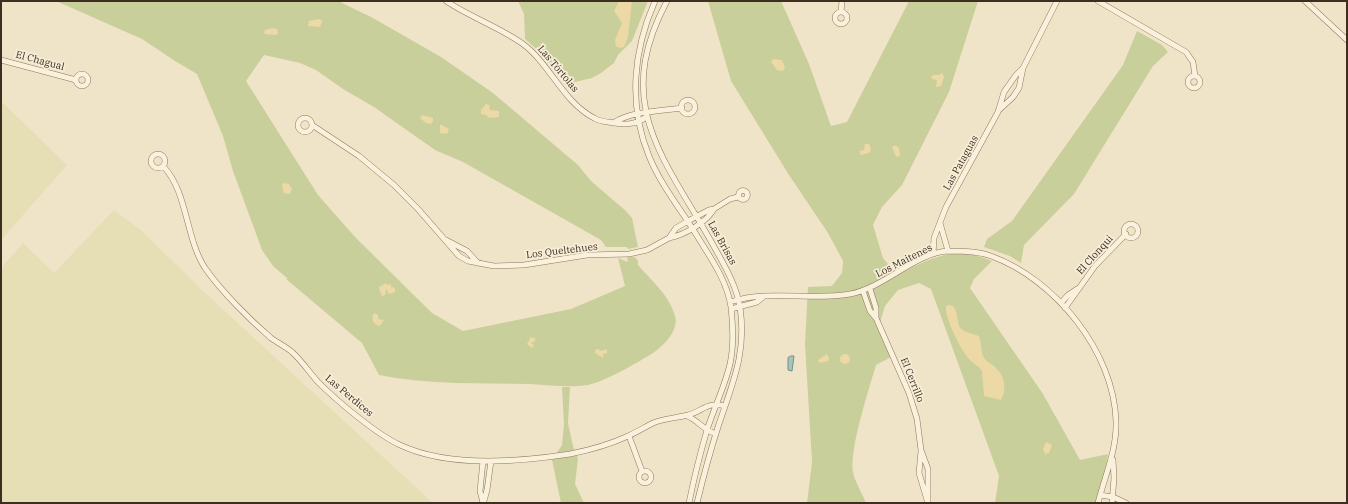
<!DOCTYPE html>
<html>
<head>
<meta charset="utf-8">
<style>
  body { margin:0 }
  #map { position:relative; width:1348px; height:504px; overflow:hidden; background:#f0e4c8; font-family:"IBM Plex Serif",serif }
  canvas { display:block }
  .frame { position:absolute; inset:0; border:2px solid #3d2e20; pointer-events:none }
</style>
</head>
<body>
<div id="map">
<canvas width="1348" height="504"></canvas>
<div class="frame"></div>
</div>
<script>
const context = document.querySelector('canvas').getContext('2d');
context.lineJoin = 'round';
function fillPath(path, color) {
  context.fillStyle = color;
  context.fill(path, 'evenodd');
}
function trace(path, color, width, dash) {
  context.strokeStyle = color;
  context.lineWidth = width;
  context.lineCap = dash ? 'butt' : 'round';
  context.setLineDash(dash || []);
  context.stroke(path);
}
function drawText(font, color, halo, rows, align = 'center') {
  context.font = font + ' "IBM Plex Serif",serif';
  context.lineWidth = 3.5;
  context.setLineDash([]);
  context.textBaseline = 'middle';
  context.strokeStyle = halo;
  context.fillStyle = color;
  for (const [text, x, y, turn = 0] of rows) {
    context.save();
    context.translate(x, y);
    context.rotate((+turn || 0) * Math.PI / 180);
    context.textAlign = isNaN(turn) ? turn : align;
    if (halo) context.strokeText(text, 0, 0);
    context.fillText(text, 0, 0);
    context.restore();
  }
}
fillPath(new Path2D(`
  M1,101L67,165L1,240Z
  M114,210L142,231L203,291L433,503H1V268L23,243L54,273Z`), '#e6deb5');
fillPath(new Path2D(`
  M56,1H338L373,18L441,57L493,93L578,165L591,181L626,211L632,218L638,247L628,249L627,247H606L601,240L463,162L435,150L374,107L343,89L316,70L300,63L264,55L246,81L318,195L356,238L432,313L463,331L571,309L625,286L618,258L628,262L627,257H635L638,261V265C651,280 670,296 675,316C679,331 664,345 653,353C637,363 606,381 588,385C569,388 549,385 530,384C480,383 429,385 379,375L362,343L286,279H288L273,266L262,250L233,171L223,136L197,74L175,61L142,39Z
  M518,1H648L632,41L618,55L614,63L601,73L592,78L567,84L541,53L525,39L524,14Z
  M708,1H781L809,64L831,126L847,122L909,1H978L949,92L902,185L882,207L873,225L883,258L897,275C922,263 944,249 974,255C980,256 986,259 992,261L974,279L970,288L1043,394L1080,460L1108,454L1104,481L1098,503H995L999,476L931,289L919,283L898,290L885,306L879,326L891,357L876,365C869,389 849,450 853,472C855,482 862,493 866,503H807L812,462L805,344L808,287L832,286L842,273L843,261L828,233L789,175L731,81Z
  M1137,31L1162,45L1168,52L1153,66L1074,194L1024,245L1021,263L1010,256L984,247L987,239L1012,221L1123,65Z
  M562,387H570L568,423L573,446L578,459L575,484L584,503H561L552,460L562,445L564,424Z`), '#c9cf9b');
fillPath(new Path2D(`
  M619,1H632L628,37L624,47L619,48L616,46L615,40L622,23L614,11Z
  M320,19L322,21L320,27L308,26L309,21Z
  M273,28L277,29L278,33L276,35L265,34L264,32L265,30Z
  M773,59L782,60L785,67L783,71L777,70L771,62Z
  M942,73L944,77L941,86L936,87L937,80L932,79L931,77L933,75H939Z
  M486,104L489,105L490,110L499,111V117L489,118L486,115L481,114V110Z
  M422,115L433,118V121L431,124L426,123L420,118Z
  M440,124L449,129L447,134L440,133Z
  M865,144H869L871,150L869,153L860,155V151L864,150Z
  M895,145L899,148L900,156L896,157L892,147Z
  M283,183L289,184L292,189L290,194L284,193L282,186Z
  M386,283L387,285L391,284V287L395,288V292L389,294L386,289L385,295L382,296L379,289V287Z
  M949,305L954,307C963,326 950,328 979,336C982,343 980,351 984,358C987,362 992,364 996,368C1005,376 1007,390 1001,400L984,396L982,371C979,366 974,364 970,360C961,351 945,319 946,306Z
  M375,313L378,315V319L384,320L380,326C374,325 371,320 373,314Z
  M531,337L536,339L534,342H530L534,345L532,348L527,344Z
  M598,349L601,351L607,349V353L603,354V358L595,353V350Z
  M840 359a5 5 0 1 1 10 0a5 5 0 1 1-10 0Z
  M827,354L829,358L828,361L820,363L818,360Z
  M1046,442L1052,445L1049,453L1045,454L1043,449Z`), '#ecd9a5');
const water = new Path2D(`
  M791,356H794L792,371L788,370V358Z`);
fillPath(water, '#a9c4bc');
trace(water, '#6f938a', 1);
const street = new Path2D(`
  M446,1C470,17 499,27 523,44C550,64 563,102 594,118C601,122 607,122 615,123C625,125 638,124 646,117
  M655,1C633,51 628,105 649,156C661,186 683,212 699,239C712,260 727,281 731,307C733,325 734,346 730,364C725,386 714,408 707,430C700,454 694,478 689,503
  M667,1C612,104 663,156 712,243C723,263 736,284 740,307C747,354 732,384 718,427C710,452 703,478 697,503
  M1098,1L1186,52L1193,62L1195,76
  M1305,1L1347,40
  M835 18a6 6 0 1 1 12 0a6 6 0 1 1-12 0Z
  M841,12L842,1
  M1,60L76,80
  M76 80a6 6 0 1 1 12 0a6 6 0 1 1-12 0Z
  M1188 82a6 6 0 1 1 12 0a6 6 0 1 1-12 0Z
  M681 107a7 7 0 1 1 14 0a7 7 0 1 1-14 0Z
  M998,111L1013,97L1019,88L1023,68L1057,1
  M298 125a7 7 0 1 1 14 0a7 7 0 1 1-14 0Z
  M613,123C632,111 660,111 682,108
  M312,125L359,156L394,185L418,209L459,256L468,261L494,266L524,265L587,255L629,254L647,250L669,238L676,228L688,221L709,210L714,209L730,199L738,197
  M151 161a7 7 0 1 1 14 0a7 7 0 1 1-14 0Z
  M163,166C188,192 185,237 205,268C221,291 250,320 271,338C278,343 286,347 292,352C302,361 309,372 318,382C337,401 376,434 400,445C449,468 518,462 570,454C590,450 609,445 628,436C637,432 645,427 653,423C665,418 677,418 688,415C703,411 708,401 725,406
  M738.5 195a4.5 4.5 0 1 1 9 0a4.5 4.5 0 1 1-9 0Z
  M940,223L948,251
  M1124 231a7 7 0 1 1 14 0a7 7 0 1 1-14 0Z
  M669,238C684,235 706,223 714,209
  M444,239L467,251L478,263
  M933,254L934,238L946,207L998,112L1004,92L1016,75L1023,68
  M870,289L876,308V318
  M863,291L870,311L876,318L909,393L917,419L921,450L928,469V503
  M730,302C769,289 811,301 850,294C884,288 916,252 949,251C962,251 979,251 991,256C1055,279 1114,352 1116,421C1117,450 1105,475 1098,503
  M1061,303L1068,295L1077,289
  M1065,308L1095,266L1126,234
  M731,309L757,302L763,297
  M687,416C698,420 703,430 716,434
  M629,436L642,471
  M921,451L919,473L927,500
  M483,461L480,491L483,503
  M639 477a6 6 0 1 1 12 0a6 6 0 1 1-12 0Z
  M1100,495L1113,497L1126,503
  M484,501L487,490L491,461
  M1112,503L1114,478L1113,460`);
trace(street, '#8d765c', 6);
trace(street, '#faf1dc', 5);
drawText('10px', '#3d2e20', '#f7eed8', [
  ["El Chagual",40,61,15],
  ["Las Tórtolas",558,69,50],
  ["Las Pataguas",961,163,-61],
  ["Las Brisas",722,243,61],
  ["Los Queltehues",562,251,-7],
  ["El Clonqui",1095,255,-48],
  ["Los Maitenes",904,261,-27],
  ["El Cerrillo",912,380,68],
  ["Las Perdices",349,396,40]
]);
</script>
</body>
</html>
